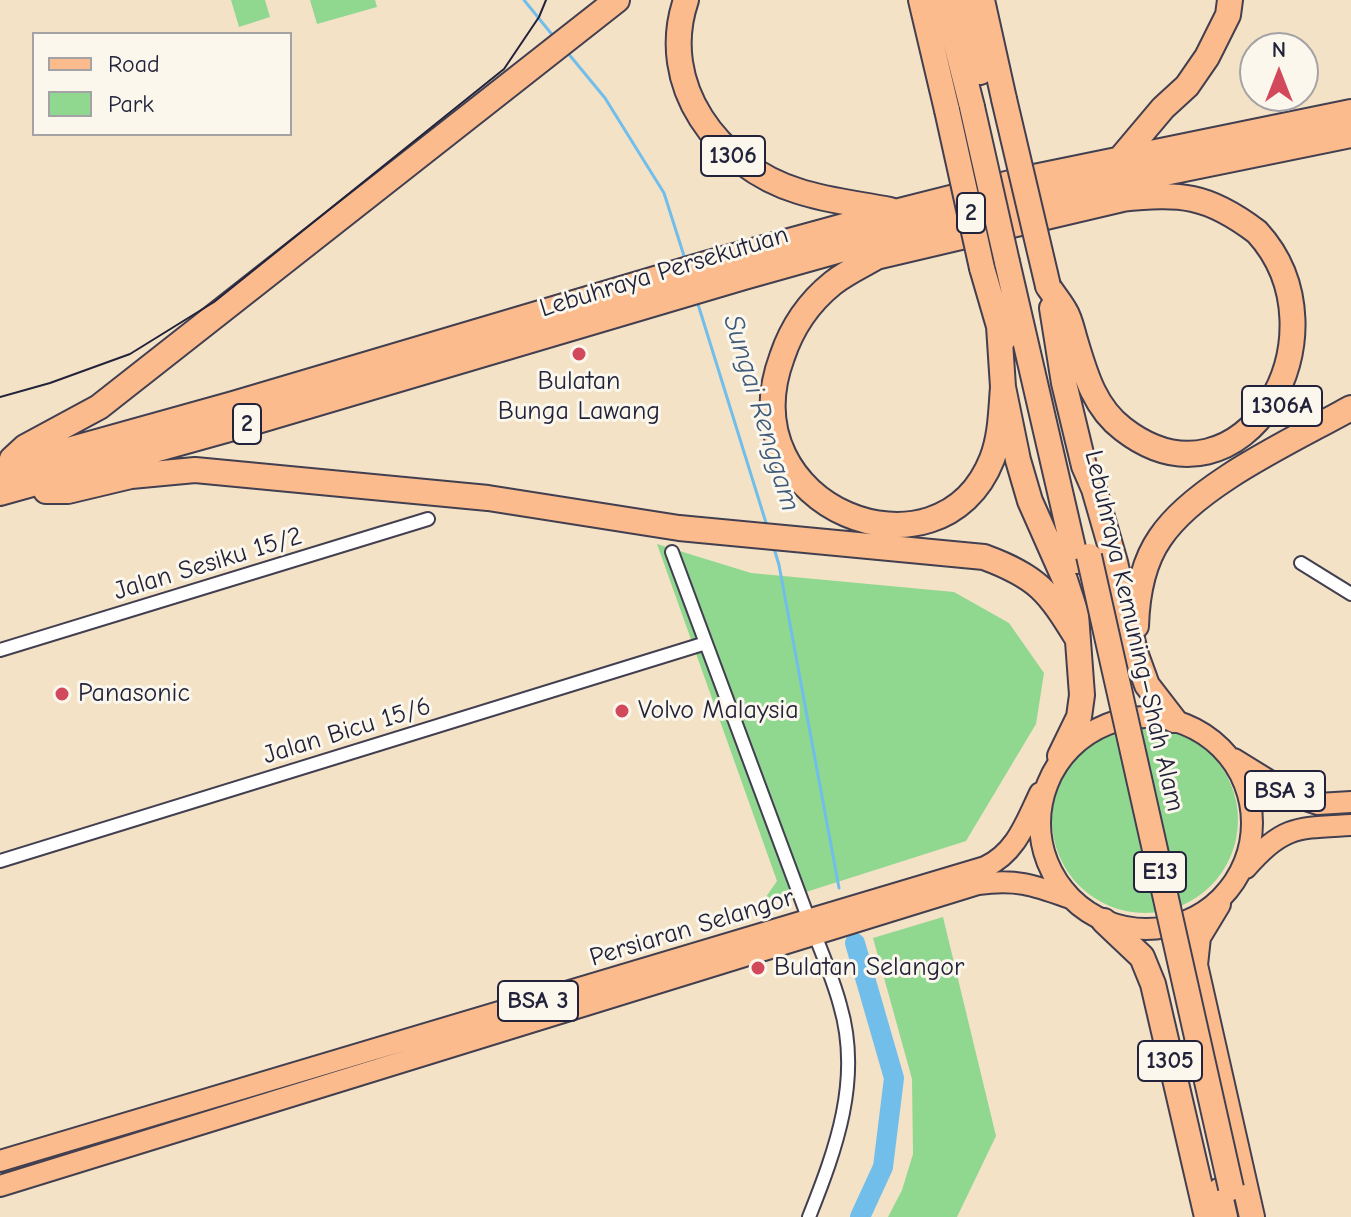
<!DOCTYPE html>
<html>
<head>
<meta charset="utf-8">
<style>
  body { margin:0 }
  #map { position:relative; width:1351px; height:1217px; overflow:hidden; background:#f4e2c7; font-family:"Comic Neue",sans-serif }
  canvas { display:block }
  .legend { position:absolute; left:32px; top:32px; width:260px; height:104px; box-sizing:border-box; background:#fbf7ec; border:2px solid #a4a2a5; margin:0; padding:10px 14px; list-style:none; font-size:24px; color:#22223b }
  .legend li { display:flex; align-items:center; gap:16px; height:40px }
  .legend b { width:40px; border:2px solid #a4a2a5 }
  .north { position:absolute; left:1239px; top:32px; width:80px; height:80px; box-sizing:border-box; background:#fbf7ec; border:2px solid #a4a2a5; border-radius:50%; rotate:0deg; font-size:22px; font-weight:700; line-height:32px; text-align:center; color:#22223b }
  .north::after { content:''; display:block; margin:auto; width:28px; height:36px; background:#d1495b; clip-path:polygon(50% 0,100% 100%,50% 72%,0 100%) }
</style>
</head>
<body>
<div id="map">
<canvas width="1351" height="1217"></canvas>
<ul class="legend">
<li><b style="height:10px;background:#fbbb8c"></b>Road</li>
<li><b style="height:22px;background:#90d790"></b>Park</li>
</ul>
<div class="north">N</div>
</div>
<script>
const context = document.querySelector('canvas').getContext('2d');
context.lineJoin = 'round';
function fillPath(path, color) {
  context.fillStyle = color;
  context.fill(path, 'evenodd');
}
function trace(path, color, width, dash) {
  context.strokeStyle = color;
  context.lineWidth = width;
  context.lineCap = dash ? 'butt' : 'round';
  context.setLineDash(dash || []);
  context.stroke(path);
}
function drawText(font, color, halo, rows, align = 'center') {
  context.font = font + ' "Comic Neue",sans-serif';
  context.lineWidth = 6;
  context.setLineDash([]);
  context.textBaseline = 'middle';
  context.strokeStyle = halo;
  context.fillStyle = color;
  for (const [text, x, y, turn = 0] of rows) {
    context.save();
    context.translate(x, y);
    context.rotate((+turn || 0) * Math.PI / 180);
    context.textAlign = isNaN(turn) ? turn : align;
    if (halo) context.strokeText(text, 0, 0);
    context.fillText(text, 0, 0);
    context.restore();
  }
}
fillPath(new Path2D(`
  M231,0H265L270,17L239,27Z
  M310,0H375L377,7L317,24Z
  M657,544L751,573L954,592L1009,623L1044,673L1036,724L966,841L759,907L777,881Z
  M1052 820a93 93 0 1 1 186 0a93 93 0 1 1-186 0Z
  M943,917L996,1136L957,1217H888L902,1190L913,1154L912,1079L873,938Z`), '#90d790');
trace(new Path2D(`
  M524,0L554,37
  M567,52L605,98L664,193L685,259
  M697,301L767,526
  M773,545L779,565L839,888`), '#71beeb', 3);
trace(new Path2D(`
  M855,943L894,1078L883,1167L860,1217`), '#71beeb', 20);
const street = new Path2D(`
  M672,552L809,920
  M1301,563L1351,594
  M0,650L428,519
  M0,861L706,643
  M809,1217C836,1149 862,1079 840,1005C834,982 824,958 815,935`);
const primary = new Path2D(`
  M1040 823a106 106 0 1 1 212 0a106 106 0 1 1-212 0Z
  M1234,759L1294,796L1318,804L1351,802
  M1246,868C1283,825 1298,828 1351,825
  M0,1161L985,867C1016,853 1026,822 1040,793
  M0,1186L978,884C1018,879 1033,885 1070,898`);
const highway = new Path2D(`
  M686,0C657,85 718,166 798,191C828,201 860,204 890,210
  M921,0L947,110
  M945,0L972,107
  M964,0L980,72
  M982,0L1004,99
  M1120,159L1163,108L1187,86L1207,57L1228,15L1230,0
  M880,255C865,264 847,272 833,283C808,303 792,327 782,357C726,508 940,591 992,459C1001,436 1001,411 1003,387
  M867,259L1135,196
  M1007,262L1076,561
  M982,268L1003,340
  M1048,286C1053,294 1060,302 1065,311C1070,319 1072,330 1075,340C1085,373 1094,407 1123,429C1242,521 1351,335 1257,232C1207,194 1181,193 1120,199
  M1052,308L1064,383L1084,466L1094,489L1115,562L1135,652L1147,685L1174,720
  M999,326L1003,387L1018,460L1030,501L1065,580L1076,614L1082,695L1079,717L1060,756
  M12,459L25,447L99,407L617,0
  M0,469L233,404L709,263L895,212L1034,177L1351,112
  M46,491H68L131,476L195,470L488,498L679,528L984,557C1038,577 1048,591 1077,638
  M0,493L244,425L744,277L983,210L1351,135
  M1136,626C1137,596 1142,564 1160,538C1196,484 1294,440 1351,408
  M1218,904L1198,937L1195,965L1252,1217
  M1104,921L1142,957L1153,984L1207,1217
  M1219,1191L1225,1217`);
trace(street, '#423f50', 16);
trace(primary, '#423f50', 24);
trace(highway, '#423f50', 28);
trace(street, '#fff', 12);
trace(primary, '#fbbb8c', 20);
trace(highway, '#fbbb8c', 24);
trace(new Path2D(`
  M0,397L50,383L130,354L214,302L504,69L539,17L546,0`), '#22223b', 2);
const highwayBridge = new Path2D(`
  M1004,99L1048,286
  M972,107L1007,262
  M947,110L982,268
  M1089,556L1231,1188`);
trace(highwayBridge, '#423f50', 28, []);
trace(highwayBridge, '#fbbb8c', 24);
for (const [x, y, r, color] of [
  [579,354,8,"#d1495b"],
  [62,694,8,"#d1495b"],
  [622,711,8,"#d1495b"],
  [758,968,8,"#d1495b"]
]) {
  const dot = new Path2D();
  dot.arc(x, y, r, 0, 2 * Math.PI);
  context.fillStyle = color;
  context.fill(dot);
  trace(dot, '#fbf7ec', 3);
}
for (const [x, y, w] of [
  [733,156,64],
  [971,213,28],
  [1282,406,80],
  [247,424,28],
  [1285,791,80],
  [1160,872,52],
  [538,1001,80],
  [1170,1061,64]
]) {
  const box = new Path2D();
  box.roundRect(x - w / 2, y - 20, w, 40, 6);
  context.fillStyle = '#fbf7ec';
  context.fill(box);
  trace(box, '#22223b', 2);
}
drawText('bold 24px', '#22223b', null, [
  ["1306",733,156],
  ["2",971,213],
  ["1306A",1282,406],
  ["2",247,424],
  ["BSA 3",1285,791],
  ["E13",1160,872],
  ["BSA 3",538,1001],
  ["1305",1170,1061]
]);
drawText('26px', '#22223b', '#fbf7ec', [
  ["Lebuhraya Persekutuan",664,272,-17],
  ["Jalan Sesiku 15/2",208,564,-17],
  ["Lebuhraya Kemuning–Shah Alam",1134,631,77],
  ["Jalan Bicu 15/6",347,731,-17],
  ["Persiaran Selangor",692,928,-17]
]);
drawText('26px', '#22223b', '#fbf7ec', [
  ["Bulatan",579,382,"center"],
  ["Bunga Lawang",579,412,"center"],
  ["Panasonic",78,694],
  ["Volvo Malaysia",638,711],
  ["Bulatan Selangor",774,968]
], 'left');
drawText('italic 28px', '#3e5979', '#fbf7ec', [
  ["Sungai Renggam",761,413,73]
]);
</script>
</body>
</html>
